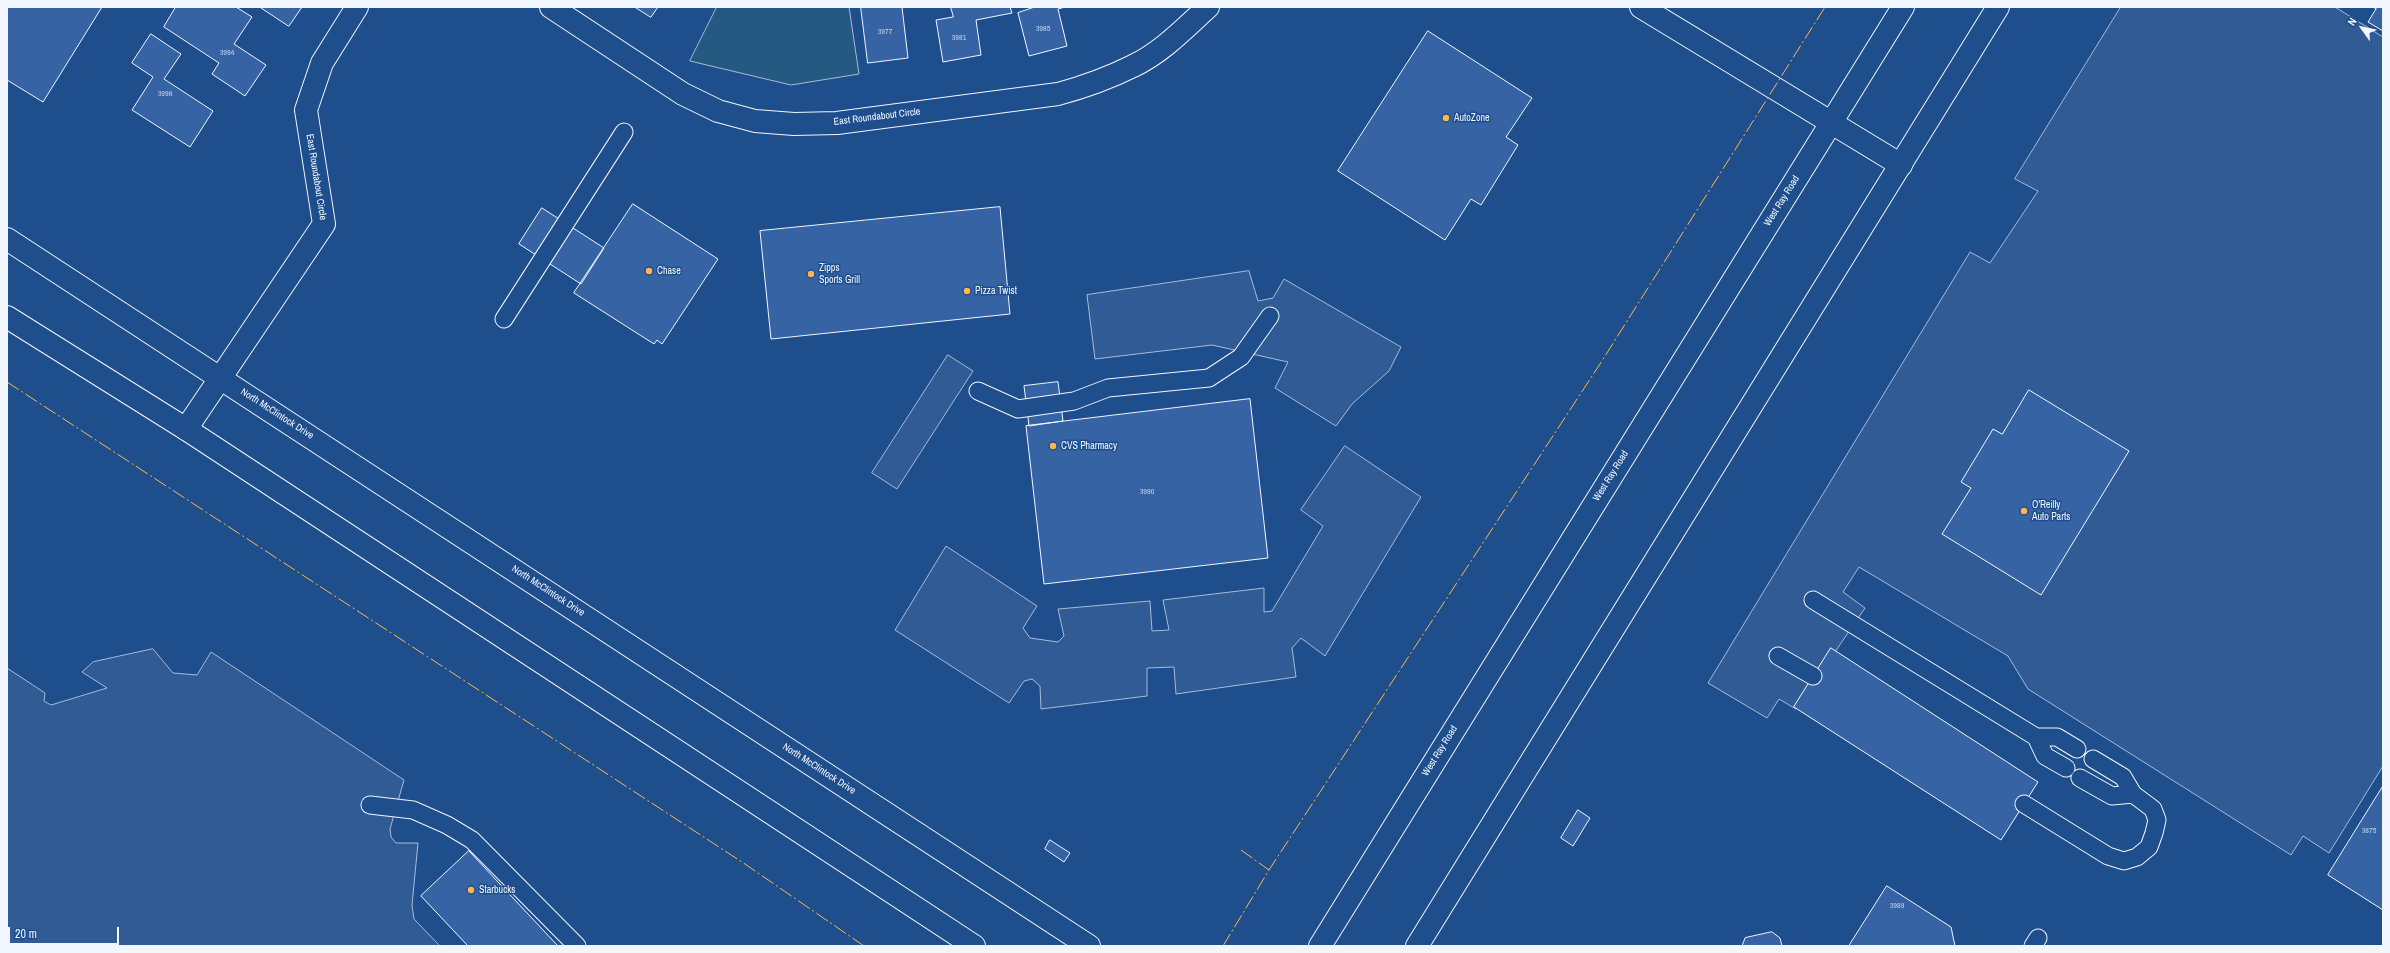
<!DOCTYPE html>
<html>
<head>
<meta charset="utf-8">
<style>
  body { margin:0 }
  #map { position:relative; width:2390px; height:953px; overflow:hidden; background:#1f4e8c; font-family:"Archivo Narrow",sans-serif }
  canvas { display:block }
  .frame { position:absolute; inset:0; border:8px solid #f2f6ff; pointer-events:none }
  .north { position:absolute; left:2342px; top:8px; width:40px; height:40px; -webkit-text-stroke:3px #1f4e8c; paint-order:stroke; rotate:303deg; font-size:11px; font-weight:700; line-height:16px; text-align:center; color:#f2f6ff }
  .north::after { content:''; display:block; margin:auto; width:14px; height:18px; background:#f2f6ff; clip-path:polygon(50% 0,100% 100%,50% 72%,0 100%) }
  .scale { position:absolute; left:8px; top:927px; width:111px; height:18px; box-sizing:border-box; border:2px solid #f2f6ff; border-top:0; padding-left:5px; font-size:12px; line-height:14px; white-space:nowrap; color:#f2f6ff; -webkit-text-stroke:3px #1f4e8c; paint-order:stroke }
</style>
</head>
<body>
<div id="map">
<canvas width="2390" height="953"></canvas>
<div class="frame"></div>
<div class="north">N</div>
<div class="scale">20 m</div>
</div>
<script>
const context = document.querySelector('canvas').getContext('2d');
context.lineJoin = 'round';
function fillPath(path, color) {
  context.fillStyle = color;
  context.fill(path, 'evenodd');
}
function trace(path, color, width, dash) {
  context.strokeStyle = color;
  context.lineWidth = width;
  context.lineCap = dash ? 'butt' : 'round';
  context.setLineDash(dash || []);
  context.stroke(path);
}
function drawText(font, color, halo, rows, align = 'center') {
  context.font = font + ' "Archivo Narrow",sans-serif';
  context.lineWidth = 3;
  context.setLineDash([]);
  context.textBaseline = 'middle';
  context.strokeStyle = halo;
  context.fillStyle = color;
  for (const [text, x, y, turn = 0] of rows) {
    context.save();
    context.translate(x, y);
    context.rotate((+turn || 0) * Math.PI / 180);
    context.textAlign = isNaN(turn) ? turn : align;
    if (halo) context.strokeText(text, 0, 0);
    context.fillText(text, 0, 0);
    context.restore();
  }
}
const green = new Path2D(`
  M717,7H849L859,74L791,85L690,61Z`);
fillPath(green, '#245a82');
trace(green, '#a8bbd7', 1);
const parking = new Path2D(`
  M2121,7H2335L2383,37V766L2329,853L2303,836L2291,855L2028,689L2008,656L1859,567L1843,592L1865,608L1796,709L1779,699L1767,718L1708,683L1970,252L1990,263L2038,191L2015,179Z
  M1249,271L1258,301L1273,298L1284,279L1401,347L1389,371L1352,404L1336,426L1275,388L1288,362L1212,345L1095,359L1087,295Z
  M948,355L973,371L897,489L872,473Z
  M1345,446L1421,497L1325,656L1301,638L1292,648L1296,677L1176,694L1174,667L1147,668V696L1041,709L1040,686L1032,679L1024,681L1009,703L895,630L946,546L1037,606L1023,628L1030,638L1058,642L1064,636L1058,609L1150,601L1152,631L1169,630L1163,600L1264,588V612L1272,611L1323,526L1301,510Z
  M153,649L173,673L197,675L211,652L404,780L390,829L391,837L396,843H418L412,905L414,919L440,946H7V668L45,693L44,701L51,705L107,688L82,672L93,662Z`);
fillPath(parking, '#305b95');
trace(parking, '#a8bbd7', 1);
const building = new Path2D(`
  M7,7H102L43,102L7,80Z
  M176,7H236L252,17L234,44L266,65L245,96L212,74L219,63L164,27Z
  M260,7H302L289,26Z
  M635,7H658L651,17Z
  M861,7H902L908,58L868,63Z
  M951,7H1010L1012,13L976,20L981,55L943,62L936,20L953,17Z
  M1035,7H1065L1058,9L1067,46L1029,56L1018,13Z
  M2373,7H2383V31L2368,22L2376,9Z
  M1428,31L1532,98L1506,137L1518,145L1481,205L1471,199L1445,240L1338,171Z
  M151,34L181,54L164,79L213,111L190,147L132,110L153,77L132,63Z
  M633,204L718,259L662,344L657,340L654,344L574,293Z
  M1000,207L1010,314L771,339L760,231Z
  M542,208L604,248L581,284L519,244Z
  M1058,382L1063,421L1029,426L1024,386Z
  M2029,390L2129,451L2041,595L1942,534L1971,488L1961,482L1993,429L2002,434Z
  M1250,399L1268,558L1044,584L1026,426Z
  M1831,648L2038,782L2001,840L1794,707Z
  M2383,786V910L2328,875Z
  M1578,810L1590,818L1573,846L1561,838Z
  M1050,840L1070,853L1064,862L1045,849Z
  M469,851L558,946H468L421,896Z
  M1887,886L1951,927L1955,946H1849Z
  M1772,932L1780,938L1782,946H1742L1745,938Z`);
fillPath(building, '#3563a3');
trace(building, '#f2f6ff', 1);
const lane = new Path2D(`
  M504,319L624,132
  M978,391L1018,409L1074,401L1108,388L1209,378L1241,357L1270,316
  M1813,600L2036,737H2057L2077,749
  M1778,656L1813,676
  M2036,737L2045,756L2066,768
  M2080,778L2112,796L2133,794
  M2024,804L2108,856L2124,861L2137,857L2149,847L2154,833L2157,820L2153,809L2133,794L2123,777L2093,759
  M370,805L413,810L447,825L472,840L577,946
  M2033,946L2038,938`);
const street = new Path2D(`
  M551,7L683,94L718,111L755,121L794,124L837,123L1058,94C1084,87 1109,78 1133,66C1161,53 1185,28 1208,7
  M1641,7L1901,165
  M186,429L324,224L306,110L322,63L357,7`);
const secondary = new Path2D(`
  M7,239L1089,946
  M7,317L186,429L974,946`);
const primary = new Path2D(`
  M1320,946L1903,7
  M1417,946L1998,7`);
trace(lane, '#f2f6ff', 19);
trace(street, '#f2f6ff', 24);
trace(secondary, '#f2f6ff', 24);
trace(primary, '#f2f6ff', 24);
trace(lane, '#1f4e8c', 17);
trace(street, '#1f4e8c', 22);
trace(secondary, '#1f4e8c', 22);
trace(primary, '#1f4e8c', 22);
trace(new Path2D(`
  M7,382L745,864L864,946
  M1241,850L1269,870
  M1223,946L1269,870L1600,364L1825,7`), '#ffb74d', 1, [14, 3, 2, 3]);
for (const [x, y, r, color] of [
  [1446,118,4,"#ffb74d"],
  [649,271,4,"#ffb74d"],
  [811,274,4,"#ffb74d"],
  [967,291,4,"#ffb74d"],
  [1053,446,4,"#ffb74d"],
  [2024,511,4,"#ffb74d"],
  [471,890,4,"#ffb74d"]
]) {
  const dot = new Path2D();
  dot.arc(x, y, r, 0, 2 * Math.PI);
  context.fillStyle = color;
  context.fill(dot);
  trace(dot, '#1f4e8c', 1.5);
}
drawText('8px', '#c3d1e8', null, [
  ["3985",1043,29],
  ["3977",885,32],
  ["3981",959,38],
  ["3994",227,53],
  ["3998",165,94],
  ["3990",1147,492],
  ["3875",2369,831],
  ["3989",1897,906]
]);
drawText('10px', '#f2f6ff', '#1f4e8c', [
  ["East Roundabout Circle",877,117,-7],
  ["East Roundabout Circle",316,177,81],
  ["West Ray Road",1782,201,-58],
  ["North McClintock Drive",277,414,33],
  ["West Ray Road",1611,476,-58],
  ["North McClintock Drive",548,591,33],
  ["West Ray Road",1440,751,-58],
  ["North McClintock Drive",819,769,33]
]);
drawText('10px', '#f2f6ff', '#1f4e8c', [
  ["AutoZone",1454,118],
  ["Zipps",819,268],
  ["Sports Grill",819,280],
  ["Chase",657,271],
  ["Pizza Twist",975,291],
  ["CVS Pharmacy",1061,446],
  ["O'Reilly",2032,505],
  ["Auto Parts",2032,517],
  ["Starbucks",479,890]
], 'left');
</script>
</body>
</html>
